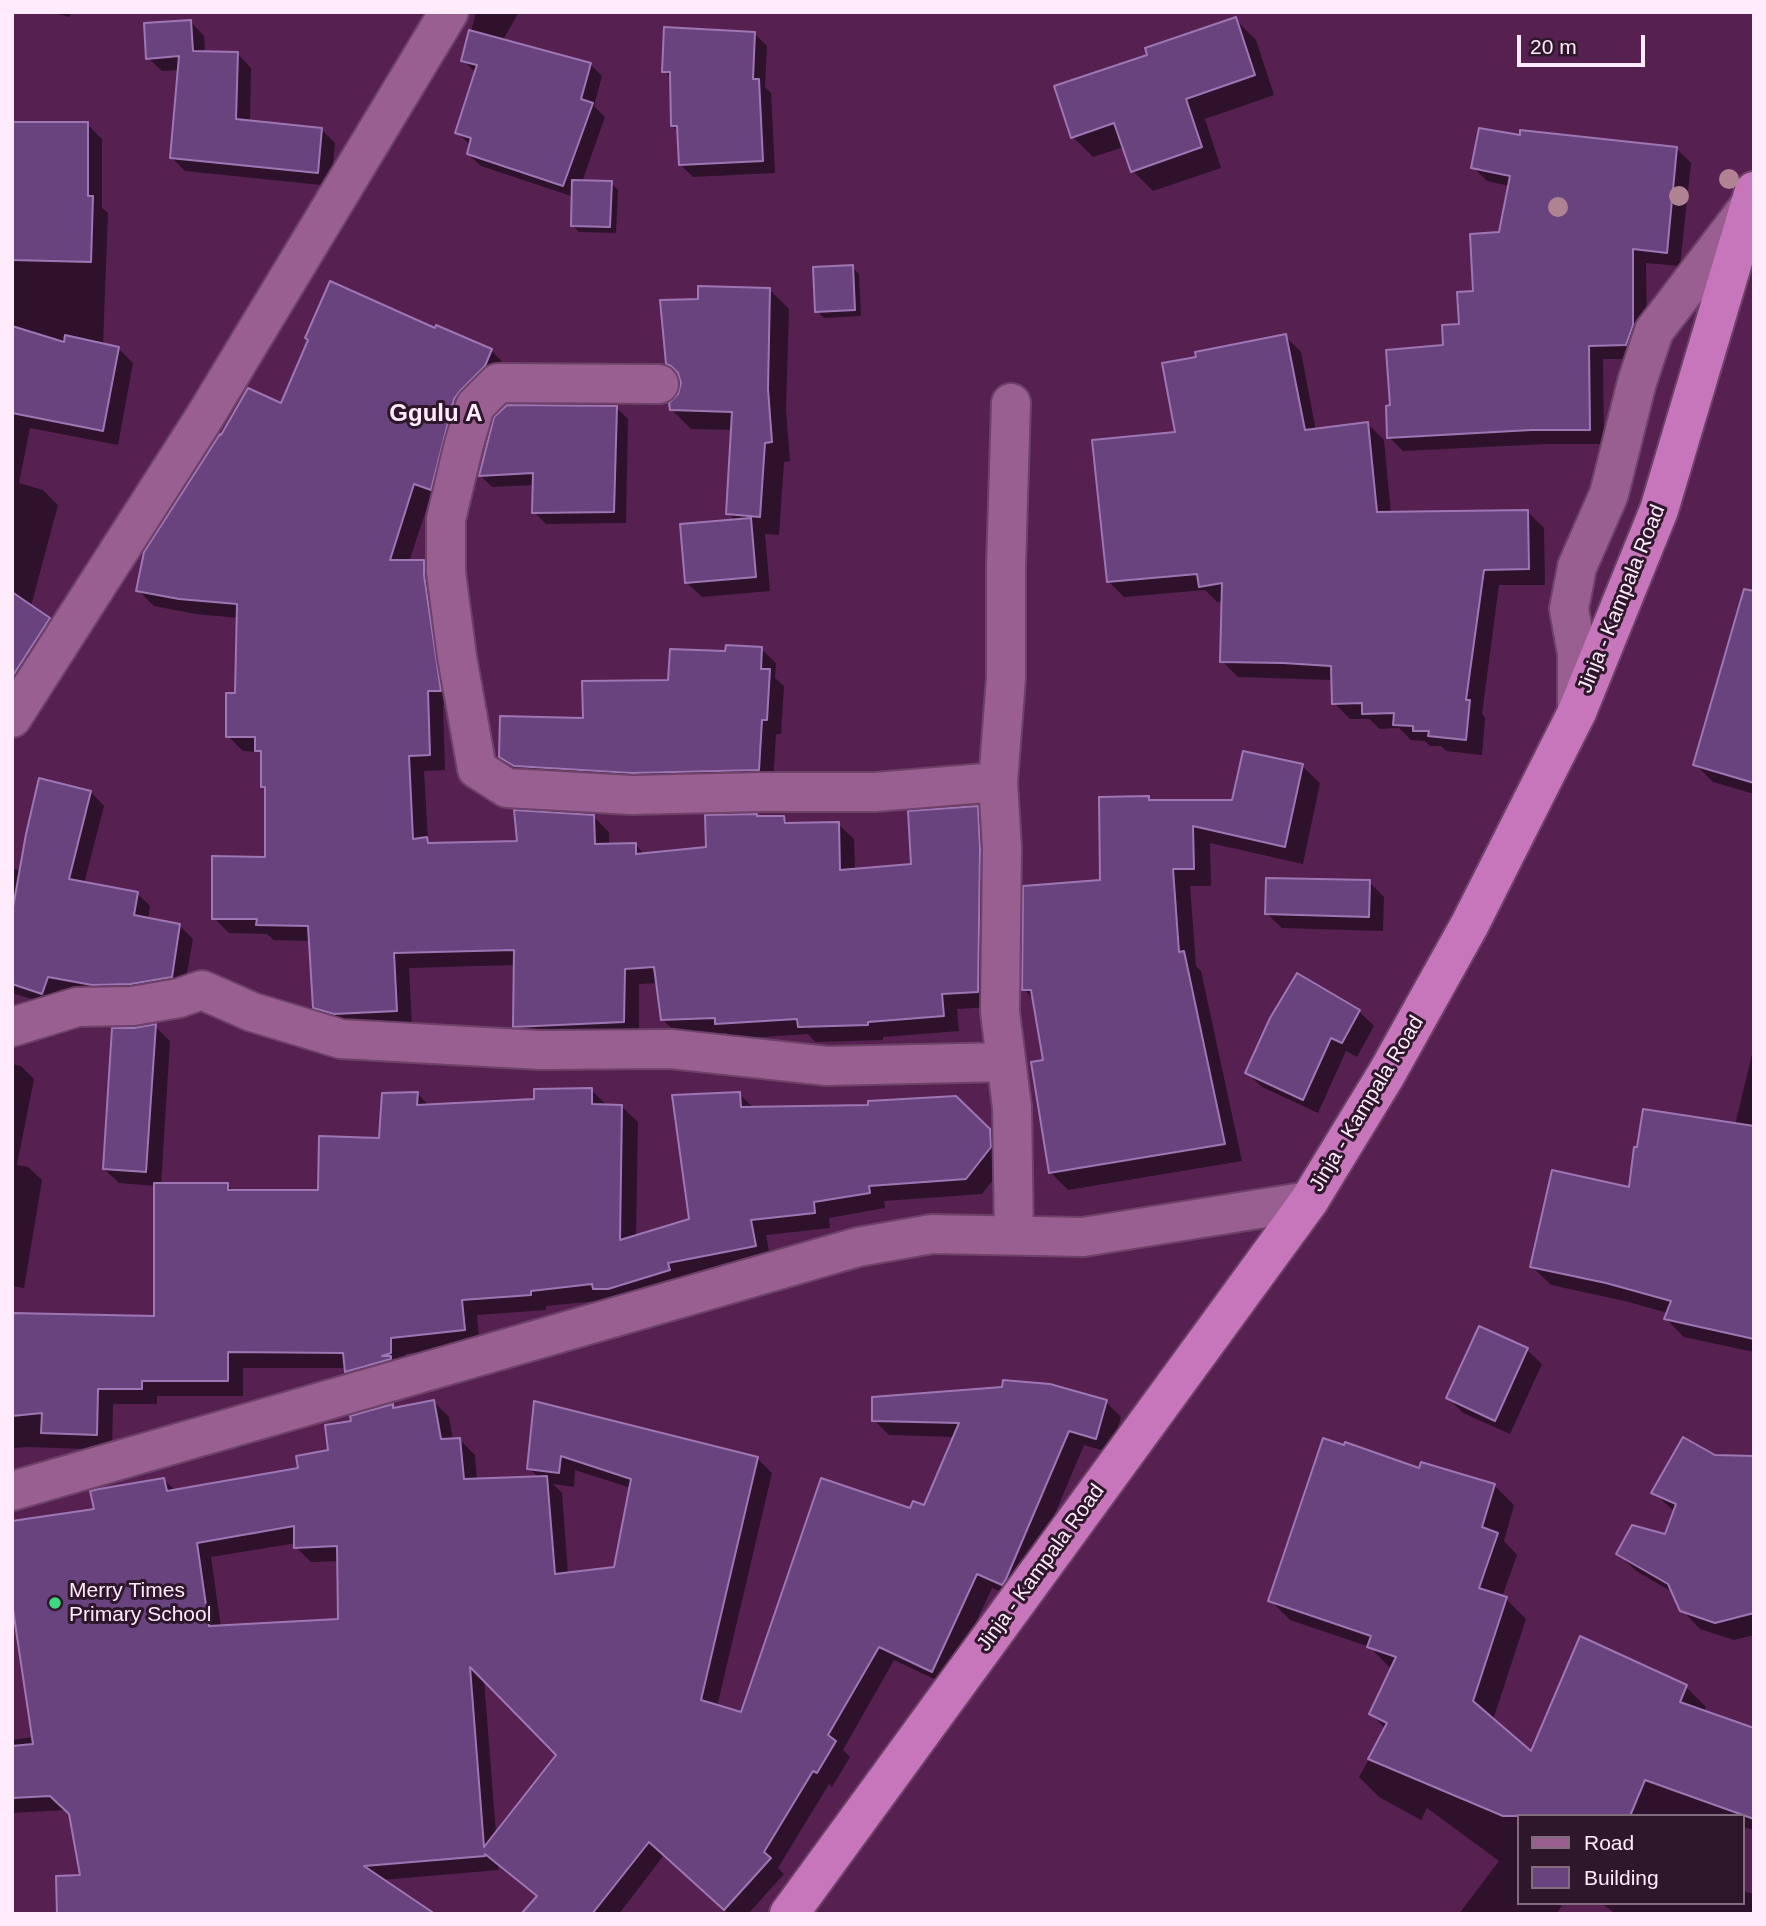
<!DOCTYPE html>
<html>
<head>
<meta charset="utf-8">
<style>
  body { margin:0 }
  #map { position:relative; width:1766px; height:1926px; overflow:hidden; background:#562150; font-family:Helvetica,sans-serif }
  canvas { display:block }
  .frame { position:absolute; inset:0; border:14px solid #ffebfb; pointer-events:none }
  .legend { position:absolute; left:1517px; top:1814px; width:228px; height:91px; box-sizing:border-box; background:#2e172b; border:2px solid #826c7e; margin:0; padding:9px 12px; list-style:none; font-size:21px; color:#ffebfb }
  .legend li { display:flex; align-items:center; gap:14px; height:35px }
  .legend b { width:35px; border:2px solid #826c7e }
  .scale { position:absolute; left:1517px; top:35px; width:128px; height:32px; box-sizing:border-box; border:4px solid #ffebfb; border-top:0; padding-left:9px; font-size:21px; line-height:24px; white-space:nowrap; color:#ffebfb; -webkit-text-stroke:5px #2e172b; paint-order:stroke }
</style>
</head>
<body>
<div id="map">
<canvas width="1766" height="1926"></canvas>
<div class="frame"></div>
<ul class="legend">
<li><b style="height:9px;background:#995f90"></b>Road</li>
<li><b style="height:19px;background:#68437d"></b>Building</li>
</ul>
<div class="scale">20 m</div>
</div>
<script>
const context = document.querySelector('canvas').getContext('2d');
context.lineJoin = 'round';
function fillPath(path, color) {
  context.fillStyle = color;
  context.fill(path, 'evenodd');
}
function trace(path, color, width, dash) {
  context.strokeStyle = color;
  context.lineWidth = width;
  context.lineCap = dash ? 'butt' : 'round';
  context.setLineDash(dash || []);
  context.stroke(path);
}
function drawText(font, color, halo, rows, align = 'center') {
  context.font = font + ' Helvetica,sans-serif';
  context.lineWidth = 6;
  context.setLineDash([]);
  context.textBaseline = 'middle';
  context.strokeStyle = halo;
  context.fillStyle = color;
  for (const [text, x, y, turn = 0] of rows) {
    context.save();
    context.translate(x, y);
    context.rotate((+turn || 0) * Math.PI / 180);
    context.textAlign = isNaN(turn) ? turn : align;
    if (halo) context.strokeText(text, 0, 0);
    context.fillText(text, 0, 0);
    context.restore();
  }
}
fillPath(new Path2D(`
  M50,12H70V17Z
  M476,12H519L503,40L590,64L602,76L594,106L605,117L582,182L611,183L618,190L616,233L579,232L572,225L574,197L481,166L468,154L470,145L457,132L476,73L463,60Z
  M1235,19L1256,40L1274,95L1205,119L1221,168L1153,191L1133,171L1124,147L1093,157L1073,137L1150,56Z
  M191,22L204,36L205,53L238,54L251,68L250,122L321,129L335,143L331,186L185,171L172,158L180,70L162,71L148,58Z
  M754,33L767,46L765,87L771,93L775,173L693,177L681,165L679,132L672,126V79L664,71Z
  M87,124L102,139V208L108,213L103,345L118,348L133,363L118,445L30,428L19,483L43,490L58,505L31,606L49,619L64,634L12,697V143Z
  M1521,138L1677,149L1691,163L1680,266L1646,263L1647,340L1640,359H1603L1604,444H1546L1403,451L1389,437L1392,407L1461,326L1501,234L1510,186L1487,181L1473,167Z
  M852,267L859,274L861,316L824,318L817,311Z
  M770,290L789,309L786,410L790,461L784,462L779,535L765,534L770,591L702,597L687,583L736,521L728,513L733,430L691,429L672,410L680,395L683,383L680,376L668,363L700,301Z
  M435,330L491,350L506,366L446,504L430,498L409,562H423L439,577L456,706L443,705L445,770L424,771L428,840L432,844L519,842L594,817L609,832V845L635,844L645,855L708,848L758,818H784L791,825L838,824L854,839L855,870L913,866L977,807L992,823L993,1007L957,1009L959,1031L883,1037V1040L815,1042L808,1034L732,1039L726,1033L679,1035L663,1020L658,983L639,984V1037L531,1042L515,1026L516,965L409,968L412,1026L330,1023L314,1007L311,941L274,940L267,934L229,933L214,918L267,859L266,790L262,786L263,756L259,752L243,751L228,736L237,695L239,618L196,614L154,606L138,590L282,405Z
  M1285,336L1301,352L1316,431L1368,424L1384,440L1391,513L1528,512L1544,528L1545,585H1499L1482,714L1485,718L1482,755L1446,751L1441,746H1430L1425,741L1411,740L1399,728L1380,729L1369,719H1350L1334,703L1333,680L1238,677L1222,661L1223,601L1217,602L1205,590L1124,597L1108,581L1177,433L1198,359Z
  M616,407L628,419L626,523L546,524L534,512V485L492,487L481,476Z
  M761,649L776,663L775,678L784,686L781,734H776L773,784L516,771L501,756L670,681L727,653Z
  M1754,651V794L1713,782L1695,764Z
  M1302,766L1320,783L1303,864L1210,843L1211,886H1190L1196,966L1201,971L1242,1161L1068,1190L1050,1172L1045,1061L1034,1000L1024,989L1102,882L1148,797L1153,802L1233,801Z
  M41,780L91,792L104,806L84,884L137,893L150,906L148,920L179,925L193,939L184,990L107,997L61,989L55,1006L12,993V868L19,870Z
  M1369,882L1384,897L1383,931L1282,928L1267,914Z
  M1359,1011L1374,1026L1357,1057L1346,1051L1318,1113L1262,1087L1247,1073Z
  M155,1026L170,1041L161,1185H227L234,1191L319,1192L381,1140L418,1094L430,1107L536,1101L591,1090L608,1106L622,1107L638,1122L636,1237L691,1220L739,1094L754,1108L870,1107L956,1098L1006,1147V1163L982,1194L884,1201L885,1208L829,1218L830,1228L766,1235L771,1262L607,1300L546,1306V1310L477,1315L480,1346L406,1354V1369L362,1387L347,1371L346,1368H243V1396H157V1404H113L112,1450L29,1447L12,1448V1328L155,1318L156,1186L119,1183L104,1169Z
  M1754,1046V1352L1684,1337L1666,1319L1668,1313L1625,1301L1551,1285L1532,1267L1631,1189L1735,1125Z
  M12,1064L21,1066L34,1079L17,1165L28,1167L42,1180L24,1288L12,1286Z
  M1527,1350L1542,1364L1510,1434L1463,1413L1448,1398Z
  M434,1402L449,1417L453,1440H460L475,1455L477,1480L539,1478L529,1468L536,1403L757,1458L772,1473L717,1707L742,1714L911,1511L925,1508L955,1437L889,1435L874,1420L1106,1402L1121,1417L1111,1453L1084,1445L1021,1594L1017,1599L992,1588L947,1685L894,1660L843,1750L850,1757L832,1787L829,1784L778,1868L784,1874L748,1914H729L664,1855L619,1914H524L538,1897L498,1866L499,1870L382,1880L82,1877L71,1814L67,1810L12,1813V1740L34,1737L96,1511L164,1480L176,1491L300,1470L330,1451L353,1422L393,1406L396,1409ZM575,1470L631,1488L615,1568L568,1574L562,1493L553,1484L574,1487ZM296,1543V1547L311,1562L339,1561L340,1621L221,1627L211,1557ZM484,1679L558,1755L496,1834Z
  M1754,1442V1635L1734,1640L1700,1629L1682,1610L1674,1593L1636,1571L1618,1553L1666,1537L1675,1512L1653,1492L1748,1476Z
  M1421,1470L1494,1485L1514,1505L1504,1541L1517,1555L1502,1597L1506,1599L1526,1619L1493,1720L1531,1754L1686,1687L1706,1707L1704,1712L1754,1730V1830L1743,1827V1816H1519V1903H1564L1556,1914H1459L1499,1861L1427,1808L1421,1820L1379,1797L1359,1777L1386,1729L1371,1714L1393,1668L1389,1667L1370,1647L1290,1620L1270,1600Z
  M1743,1891L1754,1894V1914H1612L1613,1912L1601,1903H1743Z`), '#0007');
const building = new Path2D(`
  M1236,17L1255,75L1186,99L1202,147L1131,172L1114,123L1071,138L1054,86L1147,55L1145,48Z
  M191,20L193,51L238,52L236,119L322,128L318,173L170,158L179,56L146,59L144,23Z
  M664,27L755,32L753,79H759L763,161L679,165L677,126H671L670,72H662Z
  M469,30L591,63L581,99L593,103L563,186L467,154L471,138L455,133L477,65L461,61Z
  M12,122H88V196H93L91,262L12,260Z
  M1479,128L1520,135V130L1677,147L1667,253L1633,249V325L1626,345L1589,346L1590,430H1531L1387,438L1386,406L1390,405L1386,350L1443,345L1442,325L1459,324L1457,292L1473,291L1470,234L1499,232L1510,176L1471,168Z
  M572,180L612,181L610,227L571,226Z
  M853,265L855,310L815,312L813,267Z
  M330,281L435,328L436,325L492,349L485,366L460,391L454,399L431,490L414,484L390,560H424V575L441,691H428L430,755L409,756L413,839L427,837L428,843L517,841L514,810L594,815L595,844L636,843V854L706,847L705,815L757,814V816H784L785,823L839,822L840,870L911,864L908,811L978,806L980,849L978,992L942,994L944,1016L868,1022V1025L798,1027L797,1019L715,1024V1018L661,1020L654,967L625,969L624,1022L513,1027L514,950L394,953L397,1011L334,1014L313,1008L308,926L256,925L257,919H212V856L265,857V787H261V751H255V737H226V693H235L237,604L179,599L136,591L144,552L220,434L221,435L248,388L281,403L308,340L305,338Z
  M698,286L770,288L768,389L772,442L765,443L760,517L726,514L732,412L670,410L669,403L678,394L681,383L678,373L671,366L666,364L660,300L698,299Z
  M12,326L64,342L65,335L119,347L103,431L12,413Z
  M1286,334L1305,430L1368,422L1377,512L1528,510L1529,569L1484,570L1466,700H1470L1466,740L1428,736L1429,731H1413V726L1393,725L1394,713L1362,714V703L1332,704L1331,666L1283,663L1220,662L1222,583L1199,587L1197,574L1107,582L1092,440L1175,432L1162,363L1196,357L1195,352Z
  M507,405L617,406L614,512L532,513L533,473L479,476L494,417Z
  M751,518L756,577L685,583L680,524Z
  M1744,589L1754,591V783L1693,765Z
  M12,592L50,618L12,677Z
  M726,645L762,647L761,669H770L767,720H762L759,770L632,773L514,766L499,757L500,716L583,718L582,681L668,680L670,649L725,651Z
  M1243,751L1303,764L1285,847L1193,826L1194,869H1173L1179,952L1184,951L1225,1144L1049,1173L1031,1062L1043,1060L1031,990H1022L1023,886L1100,880L1099,797L1149,796V800H1232Z
  M39,778L91,791L69,879L138,892L134,915L180,924L172,977L131,984L92,985L48,977L42,994L12,984V913L26,834Z
  M1266,878L1370,880L1369,917L1265,914Z
  M1297,973L1360,1010L1342,1043L1331,1038L1303,1100L1245,1073L1270,1018Z
  M156,1024L146,1172L103,1169L112,1028H134Z
  M592,1088V1104L622,1105L620,1240L689,1219L672,1095L740,1092L741,1107L868,1105V1101L956,1096L990,1129L991,1147L966,1179L869,1186L870,1193L814,1202L815,1213L751,1220L756,1246L668,1263L670,1270L608,1289H593L592,1284L531,1291V1295L462,1300L465,1330L391,1338V1353L382,1356H391V1359L345,1372L343,1353L228,1352V1381H142V1389H98L97,1435L41,1433L42,1413L12,1416V1313L154,1316V1183H228V1190H318L319,1136L379,1138L382,1093L418,1092L417,1105L534,1099V1089Z
  M1643,1109L1754,1126V1339L1664,1319L1671,1301L1606,1283L1530,1267L1552,1170L1629,1187L1634,1147H1637Z
  M1479,1326L1528,1348L1495,1421L1446,1398Z
  M1003,1380L1050,1384L1107,1400L1096,1439L1069,1431L1006,1579L1002,1585L977,1574L932,1672L879,1647L828,1735L836,1741L817,1773L813,1771L764,1852L771,1858L724,1910L649,1842L592,1914H521L537,1896L485,1854V1856L364,1866L435,1914H57L56,1876L80,1875L69,1814L50,1796L12,1798V1746L33,1744L12,1603V1521L94,1509L90,1491L99,1489L164,1478L167,1491L298,1468L296,1456L328,1450L325,1425L351,1421L350,1416L393,1404V1408L434,1400L441,1439L460,1438L464,1479L547,1476L555,1574L614,1567L631,1479L561,1456L559,1473L527,1469L534,1401L758,1457L701,1700L741,1712L821,1478L910,1508L913,1501L924,1505L959,1423L872,1421V1397L1002,1387ZM294,1526V1548L337,1546L338,1619L209,1626L197,1543ZM470,1667L556,1755L484,1847Z
  M1683,1437L1715,1455L1754,1456V1613L1715,1623L1680,1611L1668,1584L1616,1554L1632,1525L1665,1534L1676,1504L1651,1493Z
  M1323,1438L1344,1445L1345,1442L1419,1468L1421,1462L1495,1484L1482,1527L1498,1533L1479,1588L1507,1597L1473,1701L1531,1751L1580,1636L1687,1685L1680,1702L1754,1728V1819L1645,1780L1630,1816H1503L1368,1759L1387,1723L1369,1714L1396,1657L1367,1647L1371,1636L1268,1601Z`);
fillPath(building, '#68437d');
trace(building, '#9e76b4', 2);
const minor = new Path2D(`
  M659,384L498,383L475,406L463,448L446,519V572L457,657L477,769L507,788L632,795L761,792H875L998,782L1002,848L1000,1012L1012,1107L1014,1235
  M1577,712V654L1569,609L1577,567L1609,494L1637,382L1654,331L1747,209
  M12,718L204,418L449,12
  M998,782L1006,678V567L1011,403
  M12,1027L77,1007L133,1006L179,998L202,990L252,1012L341,1039L540,1050L671,1049L827,1066L1006,1062
  M12,1491L858,1247L932,1234L1083,1237L1309,1201`);
const highway = new Path2D(`
  M789,1914L1309,1201L1387,1073L1470,924L1577,712L1659,510L1754,191`);
trace(minor, '#6d4168', 42);
trace(highway, '#6d4168', 42);
trace(minor, '#995f90', 38);
trace(highway, '#c776bb', 38);
context.fillStyle = '#b08393';
for (const [x, y] of [
  [1729,179],
  [1679,196],
  [1558,207]
]) {
  context.beginPath();
  context.arc(x, y, 10, 0, 2 * Math.PI);
  context.fill();
}
for (const [x, y, r, color] of [
  [55,1603,7,"#3ed77d"]
]) {
  const dot = new Path2D();
  dot.arc(x, y, r, 0, 2 * Math.PI);
  context.fillStyle = color;
  context.fill(dot);
  trace(dot, '#2e172b', 2.5);
}
drawText('21px', '#ffebfb', '#2e172b', [
  ["Jinja - Kampala Road",1622,599,-68],
  ["Jinja - Kampala Road",1367,1104,-59],
  ["Jinja - Kampala Road",1041,1568,-54]
]);
drawText('21px', '#ffebfb', '#2e172b', [
  ["Merry Times",69,1591],
  ["Primary School",69,1615]
], 'left');
drawText('bold 24px', '#ffebfb', '#2e172b', [
  ["Ggulu A",436,414]
]);
</script>
</body>
</html>
